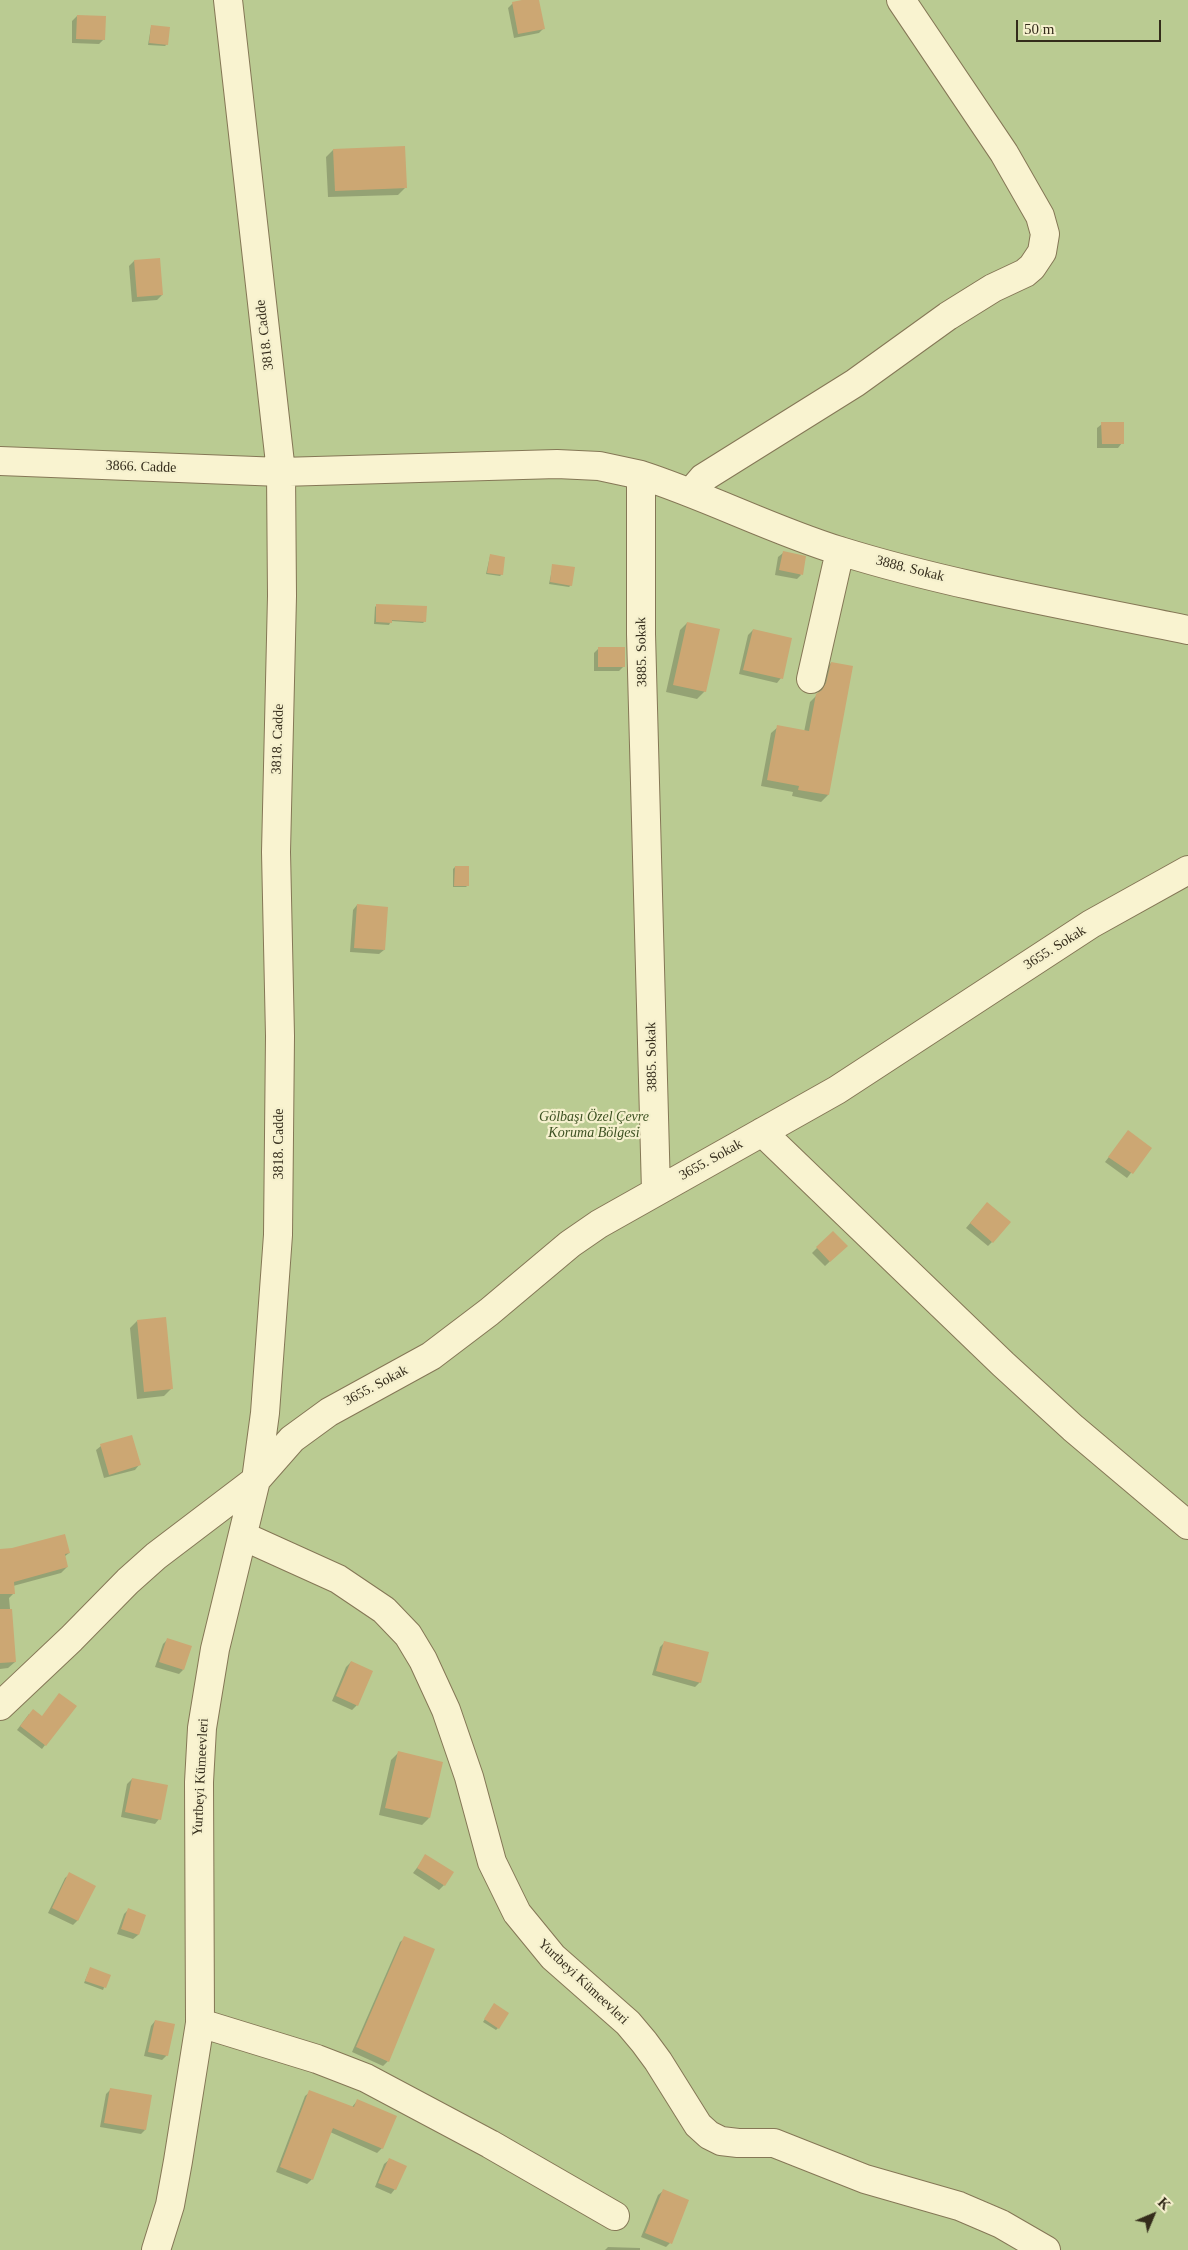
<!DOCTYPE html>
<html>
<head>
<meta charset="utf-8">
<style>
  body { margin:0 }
  #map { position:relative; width:1188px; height:2250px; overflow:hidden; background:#ede7bd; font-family:"Times New Roman",serif }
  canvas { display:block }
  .north { position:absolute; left:1128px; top:2190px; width:50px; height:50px; -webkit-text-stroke:4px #f5f0cd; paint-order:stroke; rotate:45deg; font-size:14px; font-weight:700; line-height:20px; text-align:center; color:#342c1b }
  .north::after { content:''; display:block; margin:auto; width:18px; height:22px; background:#342c1b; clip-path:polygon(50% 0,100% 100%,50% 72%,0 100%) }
  .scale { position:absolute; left:1016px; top:20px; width:145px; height:22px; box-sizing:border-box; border:2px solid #342c1b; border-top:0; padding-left:6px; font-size:15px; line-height:18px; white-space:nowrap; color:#342c1b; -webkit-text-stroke:4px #f5f0cd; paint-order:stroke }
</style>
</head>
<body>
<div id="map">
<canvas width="1188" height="2250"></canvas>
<div class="north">K</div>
<div class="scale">50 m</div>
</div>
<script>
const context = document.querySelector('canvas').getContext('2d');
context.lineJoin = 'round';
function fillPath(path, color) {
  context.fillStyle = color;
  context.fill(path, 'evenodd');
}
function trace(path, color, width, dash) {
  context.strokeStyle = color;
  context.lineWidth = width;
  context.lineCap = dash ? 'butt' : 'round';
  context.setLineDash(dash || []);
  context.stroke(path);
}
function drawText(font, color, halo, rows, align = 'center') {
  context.font = font + ' "Times New Roman",serif';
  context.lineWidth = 4.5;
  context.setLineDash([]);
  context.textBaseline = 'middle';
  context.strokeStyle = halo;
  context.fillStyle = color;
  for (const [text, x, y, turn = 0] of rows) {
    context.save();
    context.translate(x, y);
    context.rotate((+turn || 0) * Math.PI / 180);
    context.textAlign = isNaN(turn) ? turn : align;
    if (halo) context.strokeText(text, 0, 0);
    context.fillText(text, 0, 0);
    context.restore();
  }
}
fillPath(new Path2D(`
  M0,0H1188V2250H0Z`), '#bacb92');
fillPath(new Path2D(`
  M530,0H538L543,29L539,33L514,38L508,8L513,3Z
  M77,16L104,39L99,44L72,43V21Z
  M151,27L167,44L165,46L148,45Z
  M333,150L406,187L398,195L328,197L326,157Z
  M159,259L162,295L157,300L132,302L129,266L134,261Z
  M1102,424L1122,443L1118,448H1097V428Z
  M783,553L801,575L797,579L775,575L778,557Z
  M490,556L502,574L500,576L486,574Z
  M553,565L571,585L569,587L549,584Z
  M377,605L425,621L423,623L391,621L389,625L374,624L375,607Z
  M687,623L705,691L697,699L666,692L680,630Z
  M753,630L781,678L777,683L739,674L748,635Z
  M598,649L624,666L619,671H594V653Z
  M831,663L852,667L828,795L821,802L792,796L793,792L761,786L771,733L778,727L804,732L810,702L818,694L824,670Z
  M455,867L468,885L466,887H453V869Z
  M357,905L384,950L379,954L350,952L353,910Z
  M1128,1132L1150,1148L1127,1178L1105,1162Z
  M983,1208L992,1242L988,1246L966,1228Z
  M833,1232L846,1246L825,1266L812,1253Z
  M137,1321L172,1388L164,1396L137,1399L130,1328Z
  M101,1446L139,1465L135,1470L104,1478L96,1450Z
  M0,1551L69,1553L64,1557L67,1567L61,1573L13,1586L14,1593L9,1598L15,1662L8,1668L0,1669Z
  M167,1640L183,1670L179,1674L155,1667L163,1644Z
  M665,1642L700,1682L695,1687L652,1675L660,1647Z
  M351,1662L357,1705L352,1710L332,1701L346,1667Z
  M29,1714L45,1745L42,1749L17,1730Z
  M398,1753L429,1818L422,1825L379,1815L391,1760Z
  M132,1779L159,1819L155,1824L121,1817L127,1784Z
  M426,1856L444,1885L439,1890L413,1873Z
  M70,1874L94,1886L77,1921L73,1925L48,1913L65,1878Z
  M128,1910L145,1916L138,1935L133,1939L117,1934L124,1914Z
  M405,1938L388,2061L383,2066L352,2052L400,1942Z
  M90,1969L109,1975L103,1990L84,1983Z
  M493,2006L498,2028L496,2030L483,2022Z
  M155,2021L167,2055L162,2060L144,2056L151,2026Z
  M111,2089L145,2130L141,2134L100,2127L106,2094Z
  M310,2092L352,2107L357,2101L382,2148L377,2153L330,2132L312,2179L307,2184L276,2172L305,2096Z
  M389,2160L395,2189L391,2194L375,2187L384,2164Z
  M663,2191L670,2243L666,2247L641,2237L658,2195Z
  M608,2247L640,2248V2250H605Z`), '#0003');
fillPath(new Path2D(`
  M522,0H539L545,29L518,34L512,2Z
  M77,15L106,16L105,40L76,39Z
  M151,25L170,27L168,45L149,43Z
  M405,146L407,188L335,191L333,149Z
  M160,258L163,295L137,297L134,260Z
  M1101,422H1124V444H1102Z
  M783,551L806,556L803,575L779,570Z
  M490,554L505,557L503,575L487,573Z
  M552,564L575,567L572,586L550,582Z
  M376,604L427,606L426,622L392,620V623L376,622Z
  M687,622L720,629L706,692L673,685Z
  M753,629L792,638L783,679L743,670Z
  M598,647H625V667H598Z
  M831,662L853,666L829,795L798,790L799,786L767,780L777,725L809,731L816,694L822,690L826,683Z
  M455,866H469V886H454Z
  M357,904L388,907L385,950L354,948Z
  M1128,1130L1152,1148L1133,1174L1108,1157Z
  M987,1202L1011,1222L993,1243L970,1223Z
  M833,1231L848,1246L830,1262L816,1247Z
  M166,1317L173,1389L144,1392L137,1320Z
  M132,1435L141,1465L109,1475L100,1444Z
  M65,1534L70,1553L65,1554L68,1567L14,1582L15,1594H0V1549L12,1548Z
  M0,1609H12L16,1662L0,1663Z
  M167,1638L192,1646L184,1670L159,1662Z
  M664,1641L709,1652L701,1683L656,1671Z
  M351,1661L373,1671L358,1706L336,1696Z
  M59,1693L77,1706L46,1746L20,1726L33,1709L42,1716Z
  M398,1751L443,1762L430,1818L385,1808Z
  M132,1778L168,1785L161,1820L125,1812Z
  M425,1854L454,1872L445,1886L417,1868Z
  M69,1872L96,1886L78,1921L52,1908Z
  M128,1908L146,1915L139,1935L121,1929Z
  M404,1936L435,1949L389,2062L356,2047Z
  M90,1967L111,1975L106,1988L85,1981Z
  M494,2003L509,2013L499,2029L484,2019Z
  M155,2020L175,2024L168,2056L148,2052Z
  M110,2088L152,2095L146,2130L104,2123Z
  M309,2090L354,2107L357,2099L397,2116L383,2149L333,2128L313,2180L280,2167Z
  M389,2158L407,2166L396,2190L378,2183Z
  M663,2189L689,2200L672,2244L645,2233Z`), '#cca773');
const minor = new Path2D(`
  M0,461L281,472L557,464L599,466L641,475V634L656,1191
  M641,475C709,497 772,530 840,551C953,586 1072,606 1188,630
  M691,492L703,478L855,383L948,316L993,288L1025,273L1032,267L1042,252L1045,234L1040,216L1004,153L901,0
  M811,679L840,551
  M762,1132L1003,1364L1073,1428L1188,1525
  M243,1536L338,1579L384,1610L408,1635L423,1660L446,1710L469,1777L492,1862L517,1913L553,1957L628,2023L644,2042L658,2061L698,2125L709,2135L721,2141L738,2143H774L865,2179L959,2206L1001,2224L1046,2250
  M0,1706L71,1639L128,1581L156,1556L256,1480L292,1439L329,1412L431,1356L489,1312L570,1244L599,1224L837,1090L1091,924L1188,870
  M200,2023L317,2059L366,2078L490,2144L615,2216
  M156,2250L170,2205L178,2161L200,2023L199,1782L202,1728L215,1649L256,1480L265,1413L278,1235L280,1036L276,852L282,596L281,472L228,0`);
trace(minor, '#857756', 30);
trace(minor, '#f9f3d0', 28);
drawText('14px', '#342c1b', '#f5f0cd', [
  ["3818. Cadde",265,335,-97],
  ["3866. Cadde",141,467,2],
  ["3888. Sokak",910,569,14],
  ["3885. Sokak",642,652,-91],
  ["3818. Cadde",278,739,-88],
  ["3655. Sokak",1055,948,-32],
  ["3885. Sokak",652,1057,-91],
  ["3818. Cadde",279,1144,-90],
  ["3655. Sokak",711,1160,-29],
  ["3655. Sokak",376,1386,-28],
  ["Yurtbeyi Kümeevleri",201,1777,-87],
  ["Yurtbeyi Kümeevleri",583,1982,43]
]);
drawText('italic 14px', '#3d5122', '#f5f0cd', [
  ["Gölbaşı Özel Çevre",594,1117],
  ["Koruma Bölgesi",594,1133]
]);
</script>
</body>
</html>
